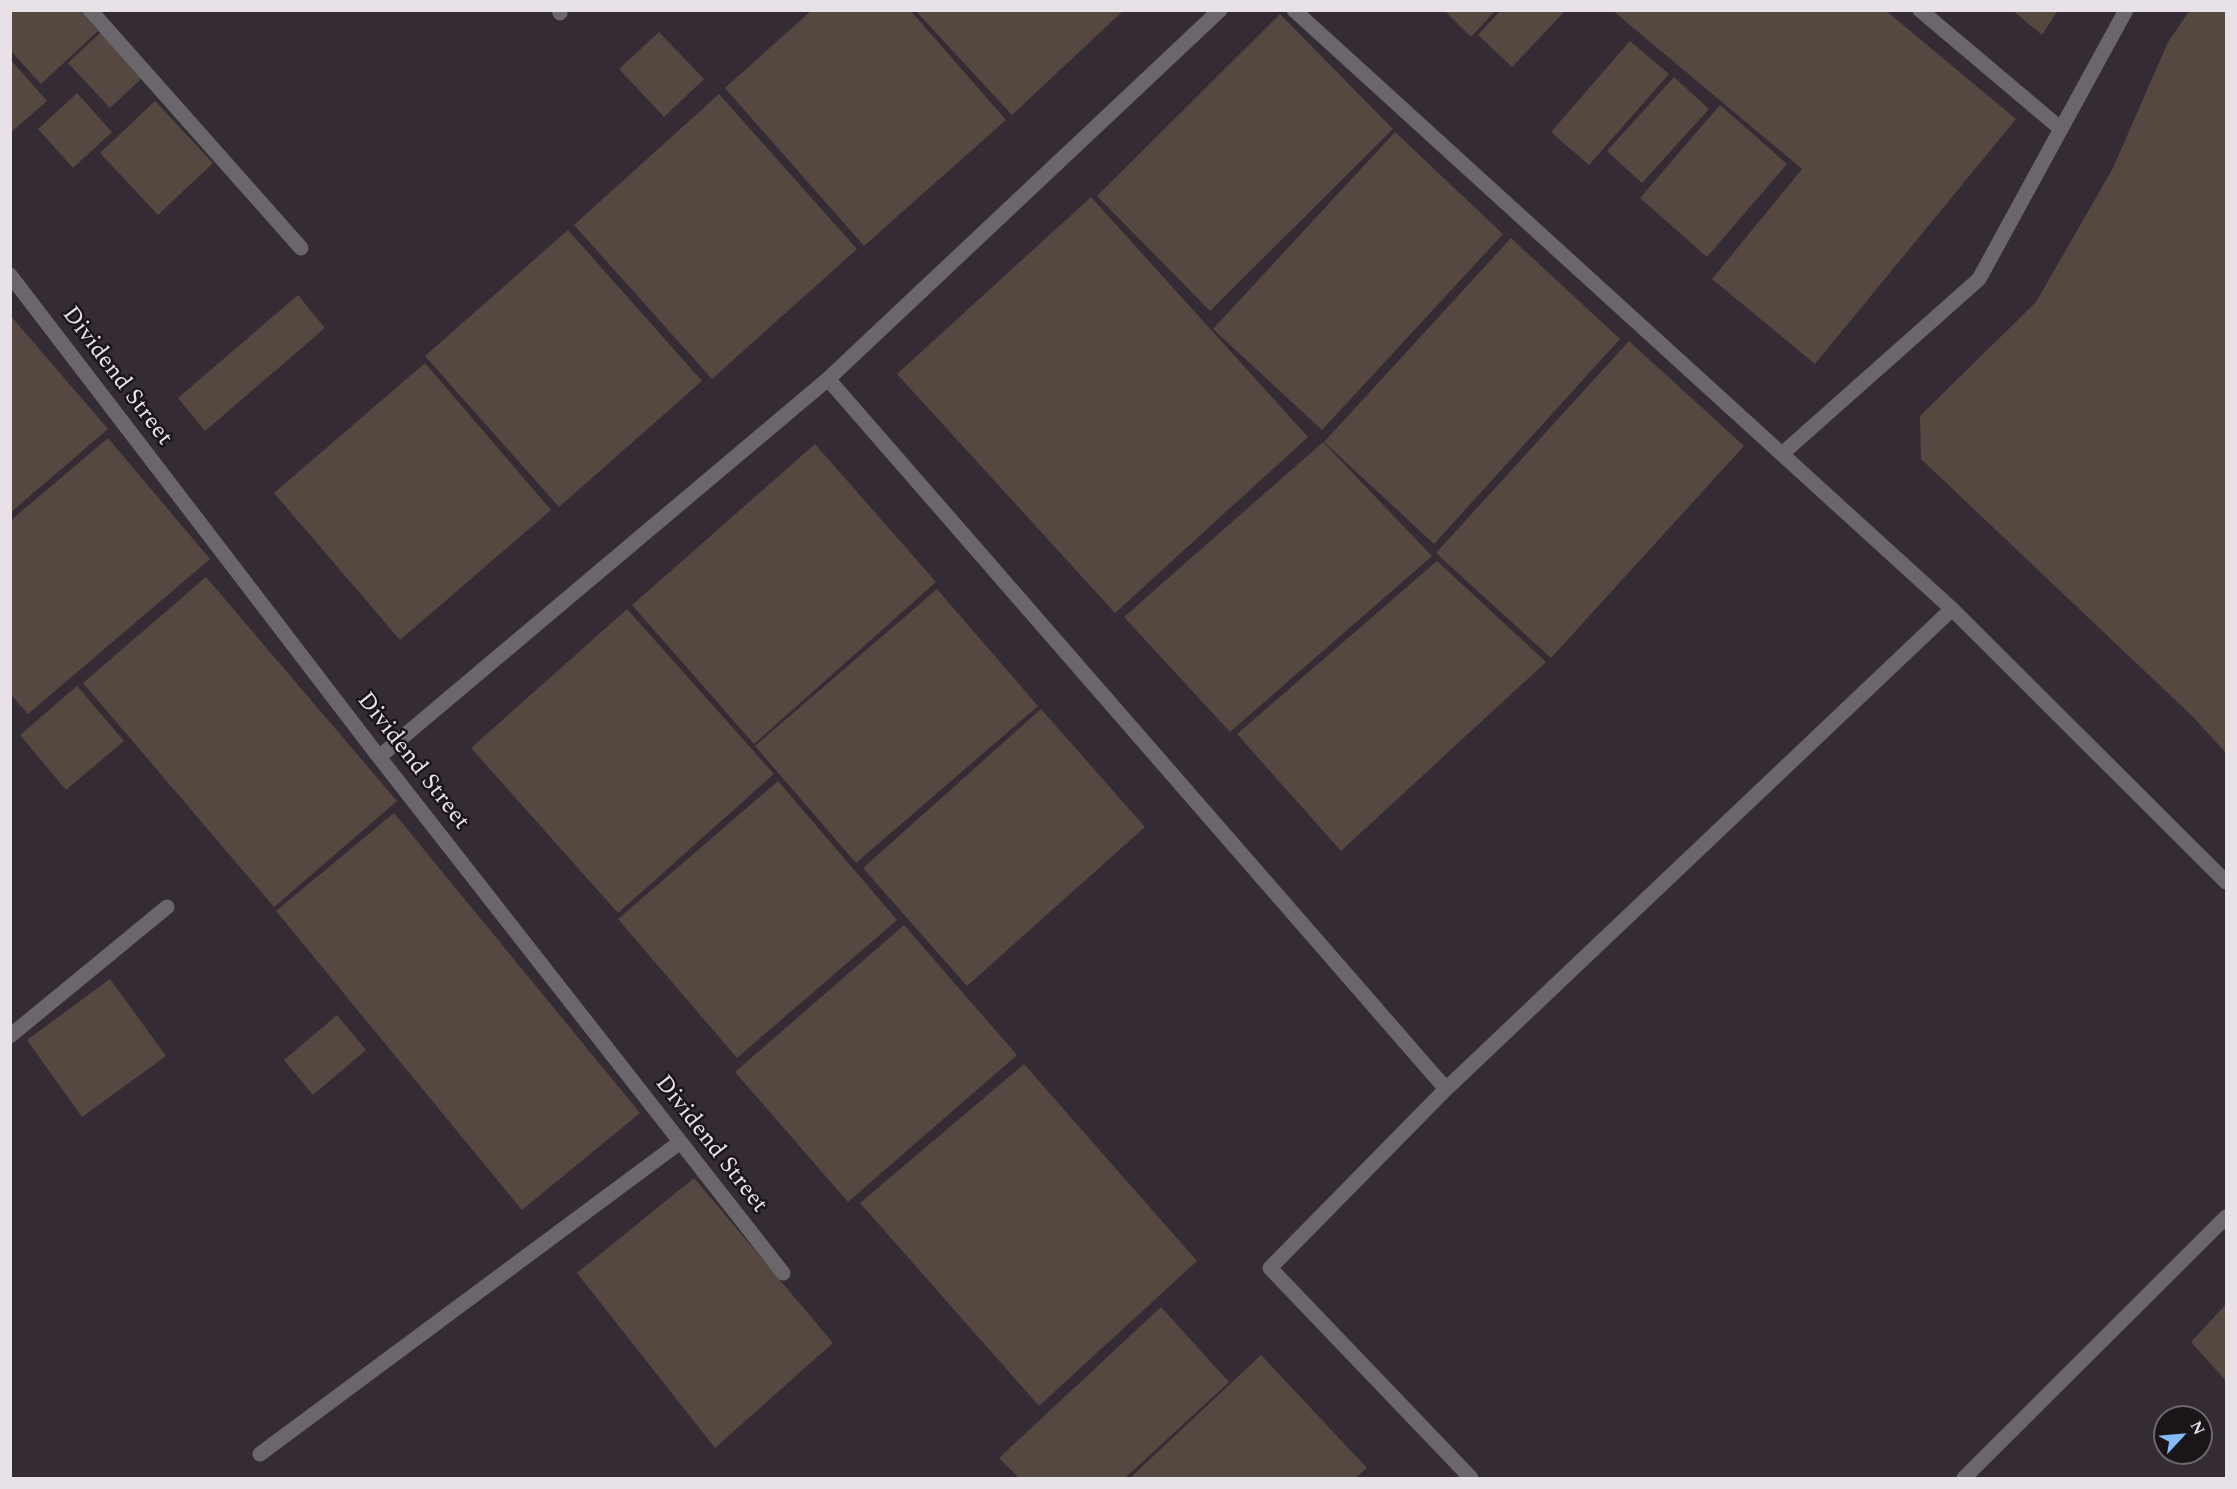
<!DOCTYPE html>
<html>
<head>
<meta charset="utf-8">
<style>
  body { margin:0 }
  #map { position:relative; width:2237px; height:1489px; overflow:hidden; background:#352b34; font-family:Spectral,serif }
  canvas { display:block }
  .frame { position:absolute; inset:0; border:12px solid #e8e1e7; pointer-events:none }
  .north { position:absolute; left:2153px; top:1405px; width:60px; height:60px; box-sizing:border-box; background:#1a1519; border:2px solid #6c676b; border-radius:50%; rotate:64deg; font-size:16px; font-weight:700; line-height:24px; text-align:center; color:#e8e1e7 }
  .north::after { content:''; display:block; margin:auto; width:21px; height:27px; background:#86bbfb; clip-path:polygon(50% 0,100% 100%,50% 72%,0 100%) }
</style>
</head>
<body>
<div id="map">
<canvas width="2237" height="1489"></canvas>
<div class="frame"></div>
<div class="north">N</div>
</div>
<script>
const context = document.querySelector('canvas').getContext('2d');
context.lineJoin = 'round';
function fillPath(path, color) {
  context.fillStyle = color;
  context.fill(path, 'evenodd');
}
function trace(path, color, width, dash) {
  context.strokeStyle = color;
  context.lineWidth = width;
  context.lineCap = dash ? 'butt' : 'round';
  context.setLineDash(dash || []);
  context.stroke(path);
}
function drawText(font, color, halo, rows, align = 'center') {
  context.font = font + ' Spectral,serif';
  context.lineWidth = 5;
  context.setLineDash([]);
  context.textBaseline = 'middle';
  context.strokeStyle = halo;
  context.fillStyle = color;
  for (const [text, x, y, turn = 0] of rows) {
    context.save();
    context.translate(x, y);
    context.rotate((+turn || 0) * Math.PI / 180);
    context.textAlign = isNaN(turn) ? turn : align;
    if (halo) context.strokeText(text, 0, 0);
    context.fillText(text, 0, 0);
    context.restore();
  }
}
fillPath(new Path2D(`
  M10,10H80L98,31L41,84L10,50Z
  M812,10H910L1006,120L864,246L725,88Z
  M915,10H1124L1012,115Z
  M1444,10H1496L1471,37Z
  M1501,10H1566L1512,67L1478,35Z
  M1612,10H1885L2016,119L1815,364L1712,279L1802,169Z
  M2012,10H2058L2042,35Z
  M2190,10H2226V753L2192,716L1921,459L1920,416L2036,302L2113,168L2168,42Z
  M1280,14L1393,129L1210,311L1097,196Z
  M101,32L143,77L110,108L68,63Z
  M659,32L704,79L664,117L619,69Z
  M1630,41L1669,74L1589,165L1551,132Z
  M10,59L47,101L10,133Z
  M1674,77L1709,109L1642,183L1607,151Z
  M77,93L112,132L73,168L38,129Z
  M719,94L857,249L712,379L574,225Z
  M155,101L213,163L158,215L100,153Z
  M1720,105L1787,164L1707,257L1640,198Z
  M1395,132L1503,234L1322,430L1213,329Z
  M1091,197L1308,437L1115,613L897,374Z
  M568,230L702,381L559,507L425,356Z
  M1511,238L1620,339L1434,544L1324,442Z
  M298,295L325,328L205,431L178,398Z
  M10,315L108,429L10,513Z
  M1629,341L1744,446L1551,658L1436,553Z
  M425,363L551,510L400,640L274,493Z
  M108,438L210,559L28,714L10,694V521Z
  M1323,442L1432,556L1230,732L1124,617Z
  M815,444L936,582L754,744L632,605Z
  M1437,561L1546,662L1341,851L1237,734Z
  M206,577L397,801L274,907L83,683Z
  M937,589L1038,706L856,863L755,746Z
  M627,609L774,774L618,913L471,748Z
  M77,686L124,741L66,790L20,735Z
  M1041,709L1145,827L967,986L863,868Z
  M778,781L897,920L737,1058L618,919Z
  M394,813L640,1113L522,1210L276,911Z
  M904,925L1017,1055L848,1202L735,1072Z
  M110,979L166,1056L82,1117L27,1040Z
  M337,1015L366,1050L313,1095L284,1060Z
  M1024,1064L1197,1261L1039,1406L860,1203Z
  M694,1178L833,1343L715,1448L577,1273Z
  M2226,1304V1381L2191,1342Z
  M1161,1307L1229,1382L1125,1478H1019L999,1458Z
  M1261,1355L1367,1468L1355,1478H1130Z`), '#554840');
trace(new Path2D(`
  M1294,10L1952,609L2226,882
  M1920,10L2061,129
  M10,275L379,757L783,1273
  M828,379L1446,1089
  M1783,453L1979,279L2126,10
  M379,757L828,379L1220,10
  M10,1036L167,907
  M260,1454L679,1143
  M1471,1478L1270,1268L1446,1089L1952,609
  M1964,1478L2226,1217`), '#6b666c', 15);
trace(new Path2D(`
  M90,10L301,248
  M559,10L560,13`), '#6b666c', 15);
drawText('24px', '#e8e1e7', '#1a1519', [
  ["Dividend Street",116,377,53],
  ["Dividend Street",412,762,52],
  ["Dividend Street",710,1145,52]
]);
</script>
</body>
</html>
